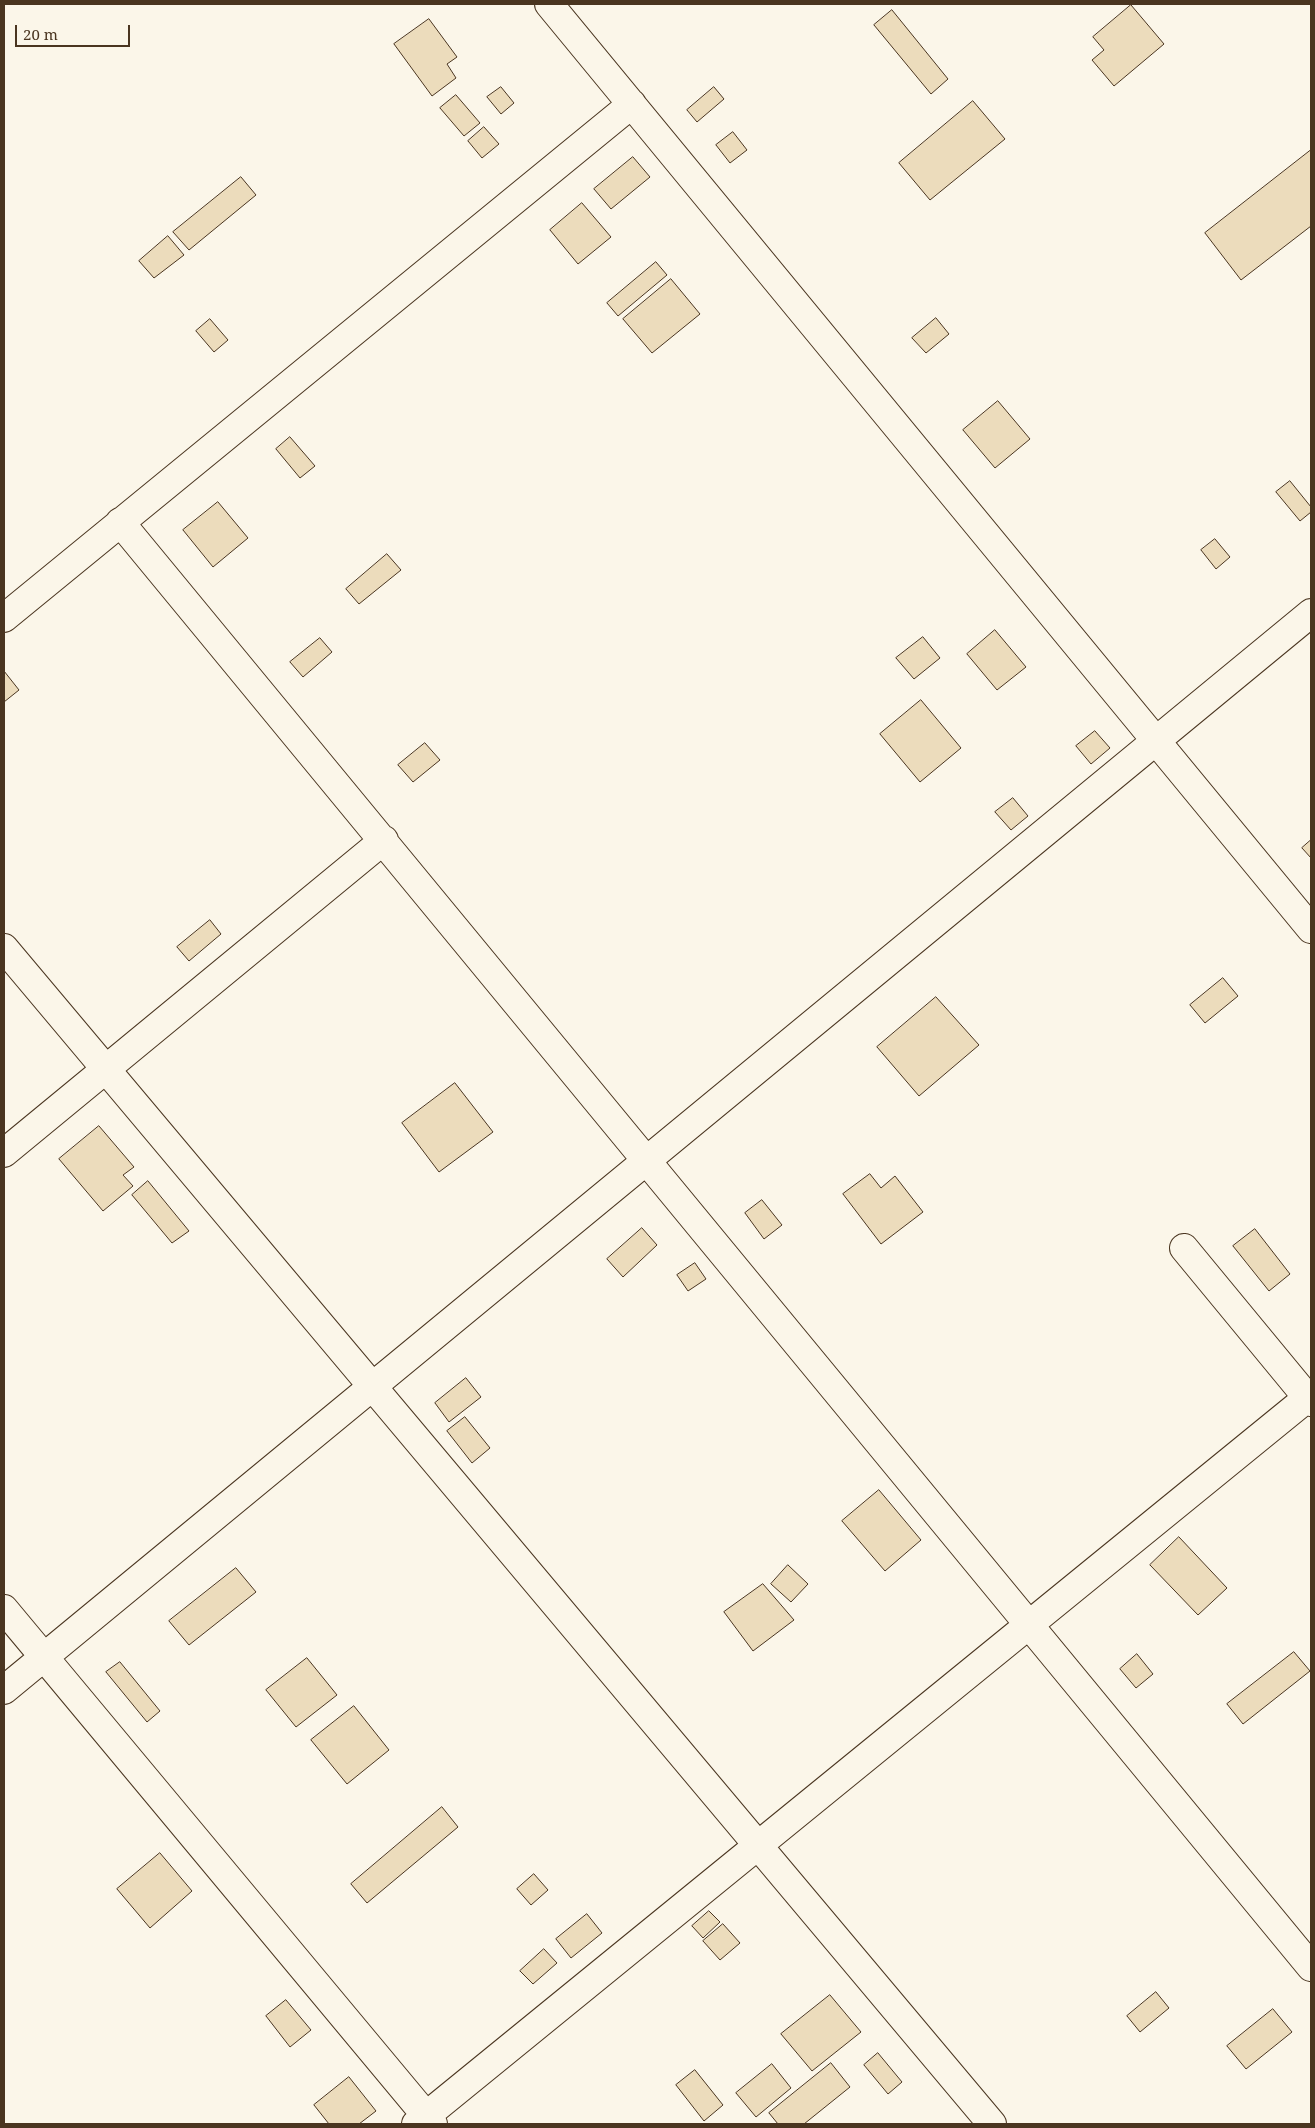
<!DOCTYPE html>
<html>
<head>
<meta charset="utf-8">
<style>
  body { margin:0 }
  #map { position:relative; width:1315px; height:2128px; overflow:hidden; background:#fbf6e9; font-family:"Noto Serif",serif }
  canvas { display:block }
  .frame { position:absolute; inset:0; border:5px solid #4a3520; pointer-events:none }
  .scale { position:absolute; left:15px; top:25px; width:115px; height:22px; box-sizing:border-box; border:2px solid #4a3520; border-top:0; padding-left:6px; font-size:15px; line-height:18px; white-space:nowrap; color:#4a3520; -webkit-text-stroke:4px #fbf6e9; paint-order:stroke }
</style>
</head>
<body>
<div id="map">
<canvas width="1315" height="2128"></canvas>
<div class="frame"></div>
<div class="scale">20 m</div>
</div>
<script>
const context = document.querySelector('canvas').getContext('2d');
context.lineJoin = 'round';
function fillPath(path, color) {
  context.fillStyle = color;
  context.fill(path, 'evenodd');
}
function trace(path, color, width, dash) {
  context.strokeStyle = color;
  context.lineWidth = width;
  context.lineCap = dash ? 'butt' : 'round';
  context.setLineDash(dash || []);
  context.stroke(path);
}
const building = new Path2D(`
  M1131,5L1164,44L1114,86L1092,60L1104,50L1093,37Z
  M892,10L948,79L931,94L874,25Z
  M429,19L457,57L447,64L456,78L432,96L394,44Z
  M501,87L514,103L501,114L487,97Z
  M714,87L724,99L697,122L687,110Z
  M456,95L480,123L464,136L440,108Z
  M973,101L1005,139L930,200L899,163Z
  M484,127L499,144L482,158L468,141Z
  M733,132L747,150L730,163L716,145Z
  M1311,150V226L1241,280L1205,233Z
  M633,157L650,177L611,209L594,189Z
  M241,177L256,195L189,250L173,232Z
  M582,203L611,237L578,264L550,230Z
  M168,236L184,255L154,278L139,261Z
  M656,262L667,275L618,316L607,303Z
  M671,279L700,314L652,353L623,319Z
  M936,318L949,334L926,353L912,338Z
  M210,319L228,340L214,352L196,331Z
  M998,401L1030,439L995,468L963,430Z
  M290,437L315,466L300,478L276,449Z
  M1290,481L1311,507V512L1300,521L1276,492Z
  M218,502L248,538L213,567L183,530Z
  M1215,539L1230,557L1216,569L1201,550Z
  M387,554L401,570L359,604L346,589Z
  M995,630L1026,667L997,690L967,654Z
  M923,637L940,658L914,679L896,658Z
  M320,638L332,652L303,677L290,662Z
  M4,671L19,690L4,702Z
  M921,700L961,748L920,782L880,734Z
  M1095,731L1110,748L1091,764L1076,746Z
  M425,743L440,760L413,782L398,765Z
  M1013,798L1028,816L1011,830L995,812Z
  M1311,840V858L1302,848Z
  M210,920L221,934L189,961L177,947Z
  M1223,978L1238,996L1205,1023L1190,1005Z
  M936,997L979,1045L919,1096L877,1047Z
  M455,1083L493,1132L439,1172L402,1123Z
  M99,1126L134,1167L123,1175L133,1186L103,1211L59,1159Z
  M870,1174L881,1188L895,1176L923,1212L881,1244L843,1194Z
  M148,1181L189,1231L172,1243L132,1195Z
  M762,1200L782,1225L764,1239L745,1213Z
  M642,1228L657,1245L623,1277L607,1259Z
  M1255,1229L1290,1274L1269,1291L1233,1246Z
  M695,1263L706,1279L688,1291L677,1275Z
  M466,1378L481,1397L449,1422L435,1403Z
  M465,1417L490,1448L472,1463L447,1431Z
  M879,1490L921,1540L885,1571L842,1521Z
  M1179,1537L1227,1588L1198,1615L1150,1565Z
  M788,1565L808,1584L791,1602L771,1584Z
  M236,1568L256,1592L189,1645L169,1621Z
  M763,1584L794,1620L753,1651L724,1612Z
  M1294,1652L1310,1671L1243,1724L1227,1704Z
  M1137,1654L1153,1674L1136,1688L1120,1669Z
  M307,1658L337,1695L296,1727L266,1690Z
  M120,1662L160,1711L147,1722L106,1672Z
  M354,1706L389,1750L347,1784L311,1740Z
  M442,1807L458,1827L367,1903L351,1884Z
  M160,1853L192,1891L150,1928L117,1889Z
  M534,1874L548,1890L531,1905L517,1889Z
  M709,1911L720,1922L703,1938L692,1926Z
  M587,1914L602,1933L571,1958L556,1939Z
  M723,1924L740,1943L720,1960L703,1941Z
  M544,1949L557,1963L533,1984L520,1971Z
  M1156,1992L1169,2008L1140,2032L1127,2016Z
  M830,1995L861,2032L812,2071L781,2034Z
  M286,2000L311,2030L290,2047L266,2016Z
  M1273,2009L1292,2032L1246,2069L1227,2046Z
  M878,2053L902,2082L888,2094L864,2065Z
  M831,2063L850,2087L804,2124H778L769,2113Z
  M772,2064L791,2088L756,2117L736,2093Z
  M695,2070L723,2105L704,2121L676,2085Z
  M349,2077L376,2111L359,2124H329L314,2105Z`);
fillPath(building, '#ecdcbc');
trace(building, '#4a3520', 1);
const minor = new Path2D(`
  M549,4L1311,929
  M120,522L1311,1967
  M4,618L632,104
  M4,948L992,2124
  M4,1153L384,840
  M1184,1248L1311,1402
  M4,1609L433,2124
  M4,1690L1311,613
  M416,2124L1311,1395`);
trace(minor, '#4a3520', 30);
trace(minor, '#fbf6e9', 28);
</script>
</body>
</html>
